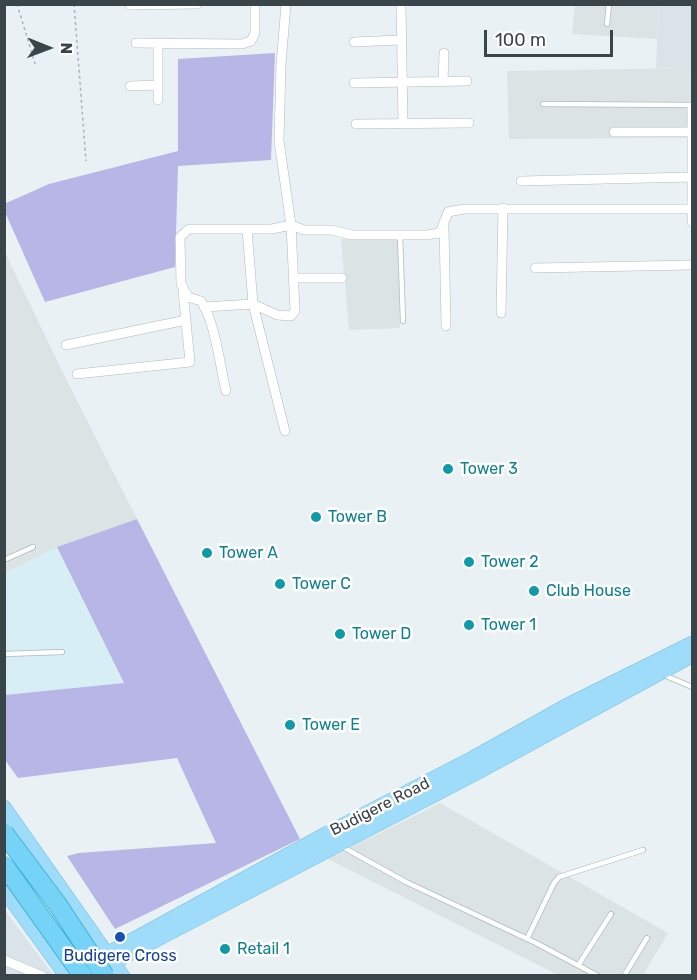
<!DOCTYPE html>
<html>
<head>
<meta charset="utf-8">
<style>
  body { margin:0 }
  #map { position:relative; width:697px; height:980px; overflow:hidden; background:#eaf1f4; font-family:Rubik,sans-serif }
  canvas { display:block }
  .frame { position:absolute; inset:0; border:6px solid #394548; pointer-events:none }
  .north { position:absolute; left:18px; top:18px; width:60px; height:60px; -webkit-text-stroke:4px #fff; paint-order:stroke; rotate:91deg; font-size:16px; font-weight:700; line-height:24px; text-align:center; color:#394548 }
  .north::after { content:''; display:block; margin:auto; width:21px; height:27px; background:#394548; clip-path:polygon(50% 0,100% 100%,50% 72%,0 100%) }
  .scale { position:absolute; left:484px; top:30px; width:129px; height:27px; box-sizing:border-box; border:3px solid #394548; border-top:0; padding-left:8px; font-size:18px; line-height:21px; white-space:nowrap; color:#394548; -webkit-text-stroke:4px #fff; paint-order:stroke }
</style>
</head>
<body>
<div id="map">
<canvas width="697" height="980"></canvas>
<div class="frame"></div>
<div class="north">N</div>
<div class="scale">100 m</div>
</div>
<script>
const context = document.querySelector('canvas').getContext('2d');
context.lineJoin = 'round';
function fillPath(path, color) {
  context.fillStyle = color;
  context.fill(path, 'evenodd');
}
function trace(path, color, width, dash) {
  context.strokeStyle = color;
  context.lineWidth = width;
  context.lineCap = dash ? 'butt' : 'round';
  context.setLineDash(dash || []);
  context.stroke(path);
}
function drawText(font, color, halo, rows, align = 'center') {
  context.font = font + ' Rubik,sans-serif';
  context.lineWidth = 5;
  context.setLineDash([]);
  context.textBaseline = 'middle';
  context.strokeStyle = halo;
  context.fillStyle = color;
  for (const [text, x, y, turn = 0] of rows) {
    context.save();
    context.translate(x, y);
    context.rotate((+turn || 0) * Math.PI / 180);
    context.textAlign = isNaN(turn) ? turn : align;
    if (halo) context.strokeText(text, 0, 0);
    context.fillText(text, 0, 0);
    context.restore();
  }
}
fillPath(new Path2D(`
  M659,5H692V138H688L690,68H656Z
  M4,909L51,972L53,975H5Z`), '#d9e3e8');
fillPath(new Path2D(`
  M57,547L124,684L5,695V573Z`), '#d7eff4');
fillPath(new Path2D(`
  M575,5H659L657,39L572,34Z
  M690,68L688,138L509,139L507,71Z
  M341,239H398L400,328L349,330Z
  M4,250L62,371L137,519L57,547L5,573Z
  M440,803L668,933L643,975H558L328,859Z`), '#dbe3e4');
fillPath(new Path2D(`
  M275,53L271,160L178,166L175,267L45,302L5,212L4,204L49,184L178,151V59Z
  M137,519L300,839L115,929L67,856L79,853L216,843L177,758L18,778L5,760V695L124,683L57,547Z`), '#b8b6e6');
const lane = new Path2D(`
  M607,24L609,4
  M543,104L692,105
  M400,235L403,321
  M4,560L33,547
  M4,654L62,652
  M664,675L692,687
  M341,846L406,882L536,943L598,976
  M527,939L554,883L559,877L643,850
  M579,964L611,914
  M624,976L647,938`);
const street = new Path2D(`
  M401,4L403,124
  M130,5L197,4
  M354,42L401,40
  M136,43L242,44L251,41L255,33V4
  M158,44V100
  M443,82L444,53
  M354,83L467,81
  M130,86L158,85
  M692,107V222
  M356,124L469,123
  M614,132H692
  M521,181L692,177
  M444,226L446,326
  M247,229L253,304L285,431
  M535,268L692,265
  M295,278H342
  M204,307L253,304L277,315L291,316L295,311L291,225L279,141L281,65L286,4
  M501,313L503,208
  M66,345L186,320
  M77,374L190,362L183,292
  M226,391C220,366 215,321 201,301L188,297L181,284L180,237L189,229H272L291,225L304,230H331L352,235H426L440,233L448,212L464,209H692
  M4,960L42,976`);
const primary = new Path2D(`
  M4,808L122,976
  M4,889L67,976
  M72,976L108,954L327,834L474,758L569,705L692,644
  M93,976L124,956L479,771L692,655`);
trace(lane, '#adbbbf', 6);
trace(street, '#adbbbf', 10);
trace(primary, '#6fbcde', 16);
trace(new Path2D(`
  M17,4L36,67
  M74,4L86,161`), '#9fb8c0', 1.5, [3, 3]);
trace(lane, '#fff', 4.5);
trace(street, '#fff', 9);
trace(primary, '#9fdcf9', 15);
const highwayBridge = new Path2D(`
  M4,833L58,905L105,976
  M4,865L83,976`);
trace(highwayBridge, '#43b3d5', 20, []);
trace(highwayBridge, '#74d3f6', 18);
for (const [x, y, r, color] of [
  [448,469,6,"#0f9aa8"],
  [316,517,6,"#0f9aa8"],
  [207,553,6,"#0f9aa8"],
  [469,562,6,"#0f9aa8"],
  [280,584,6,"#0f9aa8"],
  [534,591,6,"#0f9aa8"],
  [469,625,6,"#0f9aa8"],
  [340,634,6,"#0f9aa8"],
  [290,725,6,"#0f9aa8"],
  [120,937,6,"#1a4fb4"],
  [225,949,6,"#0f9aa8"]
]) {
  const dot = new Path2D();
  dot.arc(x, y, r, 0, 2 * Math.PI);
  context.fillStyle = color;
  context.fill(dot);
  trace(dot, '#fff', 2);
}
drawText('16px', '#0d838f', '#fff', [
  ["Tower 3",460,469],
  ["Tower B",328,517],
  ["Tower A",219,553],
  ["Tower 2",481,562],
  ["Tower C",292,584],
  ["Club House",546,591],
  ["Tower 1",481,625],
  ["Tower D",352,634],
  ["Tower E",302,725],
  ["Retail 1",237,949]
], 'left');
drawText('16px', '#394548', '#fff', [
  ["Budigere Road",380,807,-27]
]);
drawText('16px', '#164399', '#fff', [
  ["Budigere Cross",120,956]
]);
</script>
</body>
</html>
